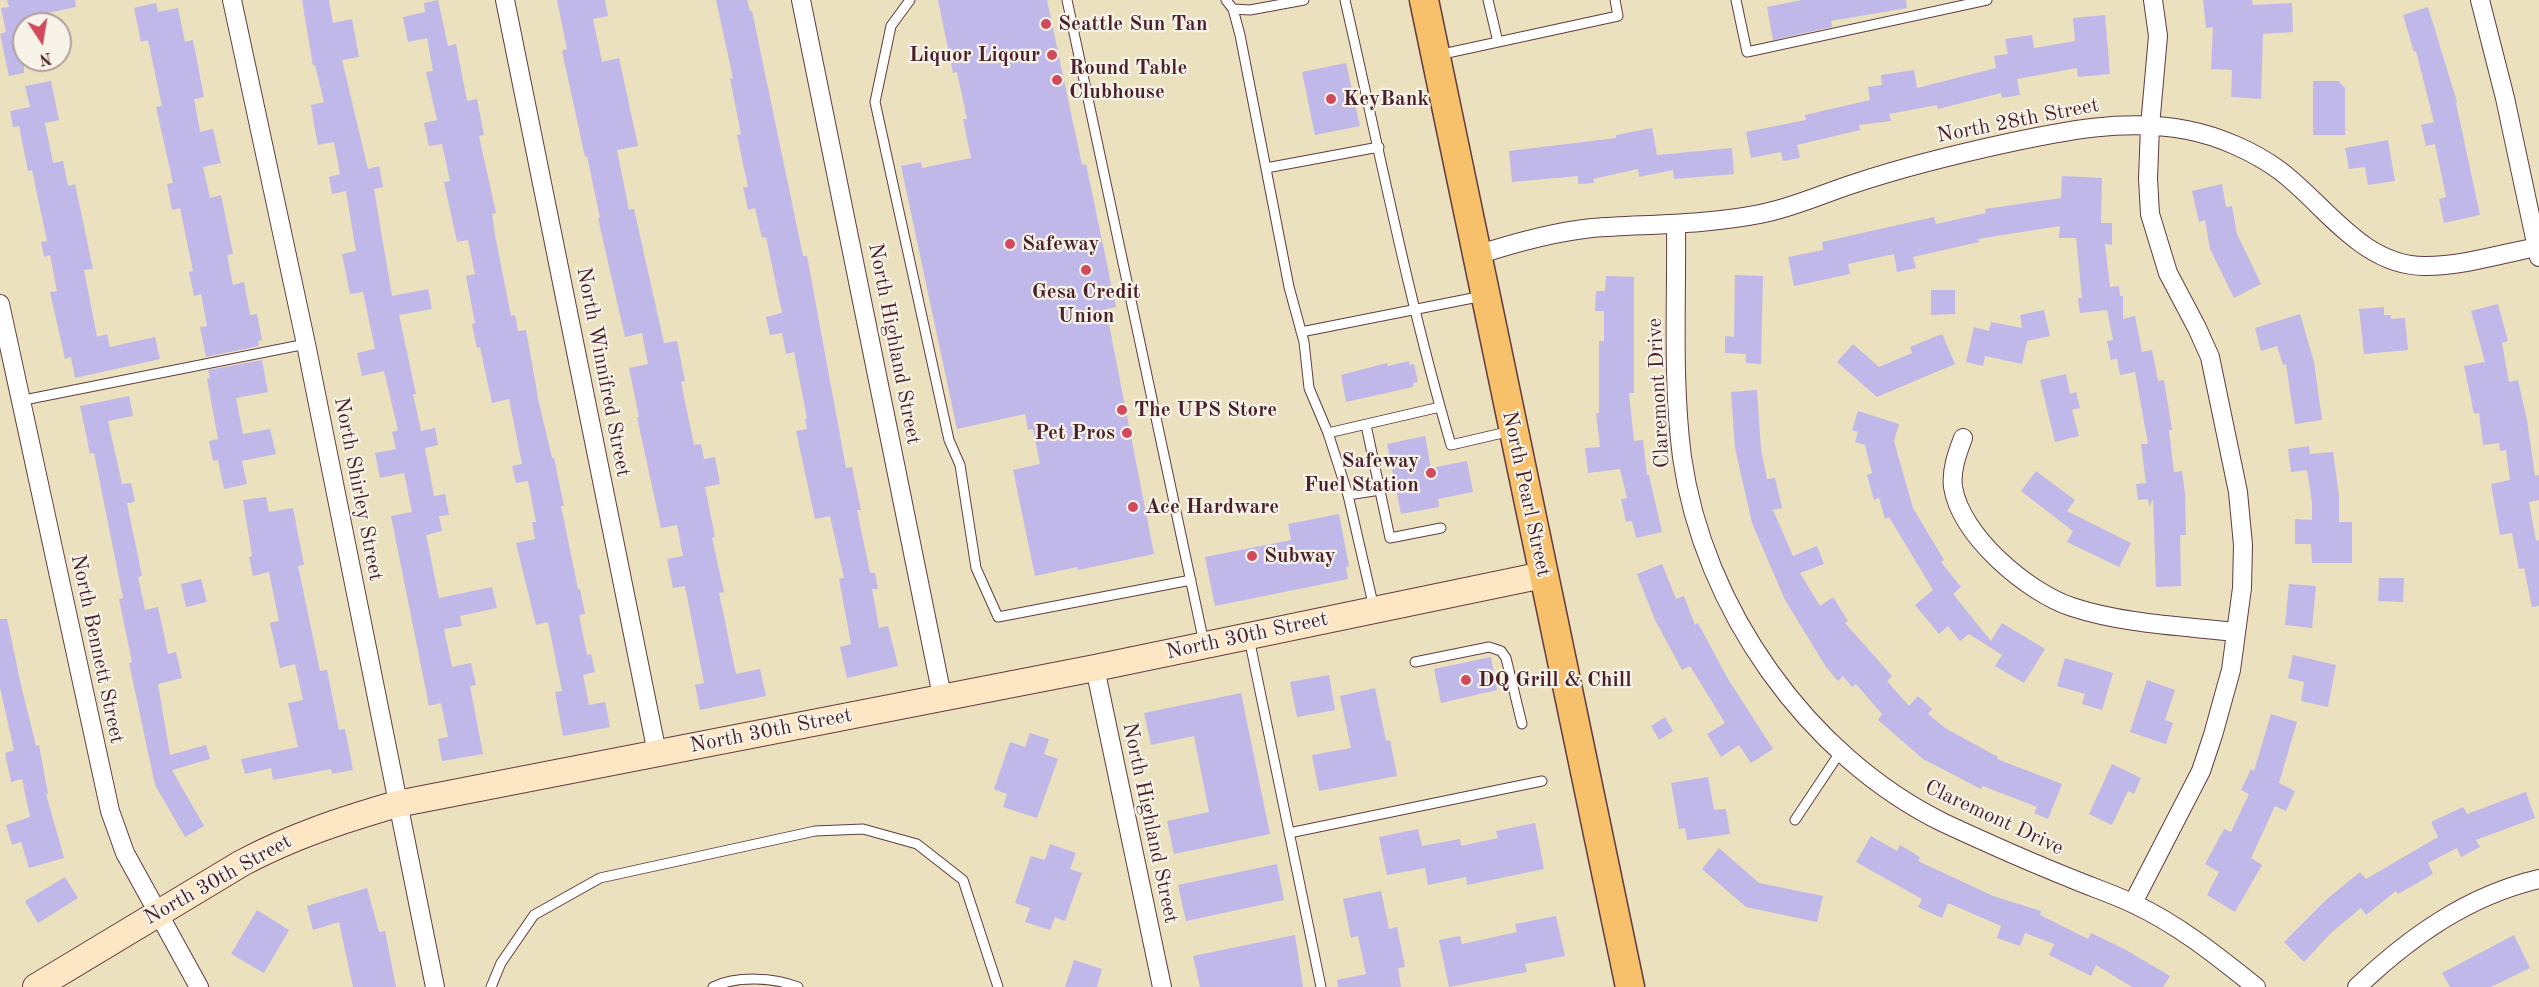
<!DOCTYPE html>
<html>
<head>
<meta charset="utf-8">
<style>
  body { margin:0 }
  #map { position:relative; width:2539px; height:987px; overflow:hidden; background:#ebe1bf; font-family:"Old Standard TT",serif }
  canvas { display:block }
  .north { position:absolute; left:12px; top:12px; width:60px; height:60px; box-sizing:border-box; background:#f7f3e8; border:2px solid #b29e9c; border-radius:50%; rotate:168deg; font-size:16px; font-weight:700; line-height:24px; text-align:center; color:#4a1f2b }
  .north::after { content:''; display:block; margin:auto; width:21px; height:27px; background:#d1495b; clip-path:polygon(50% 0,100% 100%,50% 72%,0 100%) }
</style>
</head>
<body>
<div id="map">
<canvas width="2539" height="987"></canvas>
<div class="north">N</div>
</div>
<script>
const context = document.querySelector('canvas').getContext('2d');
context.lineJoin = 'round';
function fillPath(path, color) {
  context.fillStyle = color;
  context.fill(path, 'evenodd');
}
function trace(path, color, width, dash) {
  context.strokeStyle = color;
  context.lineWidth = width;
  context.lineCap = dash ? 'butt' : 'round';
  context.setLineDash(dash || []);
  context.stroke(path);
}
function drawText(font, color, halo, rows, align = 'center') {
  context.font = font + ' "Old Standard TT",serif';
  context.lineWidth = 4.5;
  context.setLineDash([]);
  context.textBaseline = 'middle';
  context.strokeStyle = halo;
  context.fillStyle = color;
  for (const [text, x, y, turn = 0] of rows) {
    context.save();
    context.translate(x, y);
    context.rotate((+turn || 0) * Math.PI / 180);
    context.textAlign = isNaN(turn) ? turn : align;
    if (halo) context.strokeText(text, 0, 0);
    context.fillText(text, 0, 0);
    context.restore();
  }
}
fillPath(new Path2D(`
  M7,0H75L76,7L24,18V73L9,76L0,34L6,32L1,8L9,7Z
  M302,0H329L333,23L352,19L359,57L342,60L368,169L379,166L383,187L374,189L392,296L428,289L432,309L399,315L416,394H413L421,431L435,428L438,445L425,448L434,496L445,494L449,515L439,516L442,531L426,535L439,598L492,587L497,608L460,616L462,626L444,629L452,667L471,663L476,685L470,686L483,754L442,761L438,739L448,737L441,703L429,706L391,516L412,512L404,473L380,478L375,453L396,449L392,432L398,430L384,371L362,376L357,353L375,349L363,292L350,294L342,254L356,251L346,191L332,194L329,177L340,174L334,142L318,145L315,130L311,105L324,102L315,65L313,66Z
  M438,0L448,46L456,44L467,101L477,99L484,135L479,136L496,213L492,214L495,235L511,316L515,315L518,331L526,330L539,403L552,458H554L564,506H561L578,589H580L585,614L579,615L587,655L591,654L595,672L583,675L589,705L605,702L610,727L563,736L555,692L562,691L548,622L536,625L516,543L535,539L532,522H536L528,481L516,483L512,466L522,464L509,399L492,403L480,347L477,348L472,324L475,323L466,276L475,274L468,240L457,242L444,182L450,181L442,144L429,146L424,123L437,120L426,72L433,71L427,38L408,42L403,17L425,12L424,3Z
  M557,0H605L608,16L593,19L602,62L619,58L638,146L617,150L629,210L634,209L664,343L677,341L685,381L681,382L694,445L701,444L704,459L715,457L720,484L705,487L715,537L712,538L724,592L719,593L736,674L760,669L766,696L700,710L695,685L704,683L685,586L673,588L667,559L683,556L677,525L661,528L637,417H639L629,368L648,364L642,333L625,337L598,218H600L587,156L585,157L562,51L567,49Z
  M716,0H747L750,11H752L803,256H807L846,468L852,467L861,510H857L870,573H875L878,589H872L879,628L888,626L898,666L847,678L840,647L851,644L839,579L844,578L830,516L815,519L796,431L807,429L805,419L807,418L794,352L786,354L782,333L770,335L766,317L782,313L766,237L762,238L755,208L748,210L743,187H748L737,135L741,134L730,79L733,78Z
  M938,0H1047L1082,165L1086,164L1116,307L1106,309L1154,554L1078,570L1077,567L1035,576L1013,470L1040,464L1033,429L1028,430L1025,414L957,429L901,166L921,162L922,168L971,158L963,119H967L957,72L953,73Z
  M1802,0H1906L1907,8L1831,21L1832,27L1773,40L1767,7Z
  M2203,0H2252L2253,5L2292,3L2293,32L2263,34L2261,99L2231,97L2232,70L2211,69L2213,27L2206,28Z
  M156,3L158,12L178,8L185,42L193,40L204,97L194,99L200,132L213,129L221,163L203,167L210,198L221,195L233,254L227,255L233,285L244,282L250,315L257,314L262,340L258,341L259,346L206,357L200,327L207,326L201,294L194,296L189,272L193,271L180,208L172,210L167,184L173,183L156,107L162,106L148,40L141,42L134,8Z
  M2428,7L2457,102L2456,103L2480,215L2444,223L2439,199L2446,197L2435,144L2426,146L2421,125L2434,122L2416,51L2414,52L2403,15Z
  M2105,15L2110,74L2078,77L2077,68L2017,79L2020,95L2002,98L2001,93L1938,109L1937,105L1889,114L1891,121L1859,125L1860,130L1797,145L1800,158L1783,161L1781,152L1751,158L1746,132L1806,120L1805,115L1870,100L1868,87L1882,85L1881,75L1914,70L1917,88L1996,68L1994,56L2008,54L2005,39L2032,35L2034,48L2075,41L2073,18Z
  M1346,63L1360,126L1315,135L1302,72Z
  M51,81L59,120L45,123L53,163L63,161L68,186L75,184L93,269L84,270L97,337L107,334L110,347L155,337L160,359L75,378L71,357L65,359L50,292L57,291L50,255L44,257L41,242L47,241L32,170L28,171L19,126L13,127L10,111L30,107L25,86Z
  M2313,81H2338L2345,88V135H2313Z
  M1652,128L1657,155L1732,148L1734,174L1674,179L1673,170L1639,177L1638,169L1593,179L1594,183L1578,184V176L1512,182L1509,151L1616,138V135Z
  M2388,140L2395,181L2368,185L2365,167L2349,169L2345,148Z
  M2062,176L2102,178L2101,223H2112V245L2105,244L2110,287L2119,286L2120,296H2123V319L2135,316L2142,352L2152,350L2158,381L2164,380L2172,430H2169L2174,472L2182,471L2185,493L2186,535H2180L2181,586L2156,587L2153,499L2149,507L2148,499L2138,500L2136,484L2146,483L2141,444H2148L2135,372L2120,375L2117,358L2111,360L2107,341L2113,340L2107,310L2080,313L2078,298H2082L2076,238H2059L2060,226L1978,239L1979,242L1913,257L1916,268L1897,272L1894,254L1848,264L1850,274L1794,286L1788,257L1823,250L1822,242L1934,217L1936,224L1986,213L1985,209L2061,198Z
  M2222,184L2226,207L2232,206L2237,234L2261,284L2234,298L2210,249L2205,220L2199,222L2192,191Z
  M1735,275L1763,276L1761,364L1746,363V354L1725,353V336L1734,337Z
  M1606,276L1634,277V393H1629L1634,441L1643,440L1647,475H1649L1662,532L1636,538L1632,521L1626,522L1621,499L1627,498L1620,469L1588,473L1585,448L1600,447L1596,413H1599V341H1604V311H1595L1596,291H1605Z
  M1931,290H1955V314L1931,315Z
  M2498,304L2508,341L2502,343L2509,382L2518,380L2527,420L2535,476L2539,475V500L2529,502L2536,541L2539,540V606L2532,607L2524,568L2519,569L2512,533L2500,535L2491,484L2510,480L2506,450L2500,451L2499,443L2483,445L2479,413L2474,414L2464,366L2485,362L2471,311Z
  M2384,307V315H2391V319L2405,318L2408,350L2364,354L2359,309Z
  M2044,310L2050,336L2027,341L2022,364L1985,356L1983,366L1966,362L1974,327L1989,331L1991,322L2022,328L2020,315Z
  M2300,314L2314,362L2322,420L2295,424L2286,364L2283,365L2277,346L2261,351L2255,328Z
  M1942,334L1955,364L1877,397L1837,362L1853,344L1879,367L1912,353L1910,347Z
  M262,360L268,392L236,398L243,434L270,429L276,454L242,461L247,484L224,489L218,460L213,461L209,441L218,439L207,379L210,378L208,370Z
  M1409,361V365L1414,364L1418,382L1413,383V387L1346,402L1341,375L1387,363L1388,366Z
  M2066,374L2070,394L2076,392L2080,408L2072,410L2079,436L2055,442L2040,380Z
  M1757,390L1761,449L1767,479L1775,478L1782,508L1773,510L1793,556L1817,546L1824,564L1800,573L1820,606L1833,597L1848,621L1845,623L1892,676L1887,681L1909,706L1918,696L1932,709L1928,714L1945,728L1998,757L1997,759L2062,784L2048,819L2034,813L2037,807L1983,786L1981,789L1923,759L1878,720L1882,714L1856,684L1852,687L1843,676L1838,681L1826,667L1785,600L1752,523L1735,448L1731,392Z
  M129,396L133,416L108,421L122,484L131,483L135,502L127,503L142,576L138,577L145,610L158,607L168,654L176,652L182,678L158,684L170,755L206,745L210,759L172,770L204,826L185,837L155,785L129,663L132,662L119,599L123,598L94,453L90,454L80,406Z
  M1858,411L1899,424L1894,441L1913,508L1944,560L1941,562L1961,587L1953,594L1991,641L2002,623L2045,649L2024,683L1995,666L2002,655L1969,634L1960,641L1948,626L1939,634L1915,605L1933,590L1889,517L1885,519L1879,498L1874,500L1867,475L1872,473L1865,445L1855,442L1858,432L1852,430Z
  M1425,436L1431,468L1467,461L1473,492L1438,499L1439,507L1401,514L1387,444Z
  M2309,446L2310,454L2333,452L2339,496V522H2352V563H2312L2311,544H2295V519L2312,520V503L2307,470L2291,472L2288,449Z
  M2036,471L2075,500L2067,511L2131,543L2119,567L2067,542L2073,531L2021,491Z
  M266,497L269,512L293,508L304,565L298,566L320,671L327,670L339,730L345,729L353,770L332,774L331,769L273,780L271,768L245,774L241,759L298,747L288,703L303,700L295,664L280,668L270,623L279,621L269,572L253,576L249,557L252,556L243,500Z
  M1339,514L1349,566L1346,567L1348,579L1215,606L1205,557L1291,540L1288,524Z
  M1662,564L1676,599L1684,596L1695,625L1698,623L1728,679L1773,749L1751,763L1739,745L1721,757L1707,734L1725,723L1690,666L1682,670L1655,620L1637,574Z
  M2379,578H2404L2403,602L2378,601Z
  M201,579L207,602L186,607L181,584Z
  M2289,584L2316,586L2312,628L2285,625Z
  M0,619H7L21,685L36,746L39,745L48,794H46L64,858L29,868L21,842L12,845L6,825L30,817L22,779L11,782L5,753L14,750L0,688Z
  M2293,655L2336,665L2328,707L2301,701L2304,682L2288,678Z
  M1491,657L1497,690L1441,703L1434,669Z
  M2065,658L2113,673L2102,710L2082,704L2085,694L2057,686Z
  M1329,675L1335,710L1297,717L1290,682Z
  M2147,680L2175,690L2165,720L2173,723L2166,744L2130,732Z
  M1375,688L1386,741L1390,740L1397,776L1319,791L1312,755L1351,748L1340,696Z
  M1241,693L1270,834L1174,854L1167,821L1209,812L1194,736L1151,745L1144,713Z
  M2271,714L2297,722L2279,783L2295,791L2286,811L2275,806L2251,858L2262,865L2235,912L2207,895L2219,872L2205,864L2224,829L2231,832L2249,794L2241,790L2251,769L2254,771Z
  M1665,717L1673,731L1659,740L1651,726Z
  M1030,733L1049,739L1044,754L1058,759L1037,818L1003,807L1007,794L994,789L1010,742L1025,747Z
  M2112,764L2141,778L2134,794L2128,791L2112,825L2089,814Z
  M1708,777L1714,810L1726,809L1730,834L1687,840L1685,828L1679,829L1671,783Z
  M2526,792L2535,818L2476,840L2480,847L2461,857L2457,848L2428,863L2433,874L2398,894L2396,891L2366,915L2361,908L2331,933L2304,962L2284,942L2327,899L2360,872L2366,879L2438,837L2431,822L2463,807L2467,814Z
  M1535,823L1544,869L1467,885L1466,877L1428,885L1425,868L1387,875L1379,837L1418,829L1422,846L1460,839L1461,846L1498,838L1496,831Z
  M1871,836L1897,851L1900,845L1920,857L1918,861L1993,896L2041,911L2040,915L2088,939L2091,933L2126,950L2170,976L2163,987H2132L2096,965L2091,976L2049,955L2054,944L2025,933L2020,946L1997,938L2001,926L1948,903L1942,918L1918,907L1922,899L1856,862Z
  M1050,844L1076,853L1070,869L1082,873L1065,921L1055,917L1050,930L1025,922L1030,908L1015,903L1031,856L1045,860Z
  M1719,848L1759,883L1823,896L1817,922L1746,907L1702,869Z
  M1277,864L1284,900L1186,921L1178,885Z
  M65,877L78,898L38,923L25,901Z
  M367,888L379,932L385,931L396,987H353L339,922L313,930L307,906Z
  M1381,891L1389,929L1397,927L1405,967L1398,968L1401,987H1338L1337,980L1366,974L1358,936L1351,938L1343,899Z
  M257,910L289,930L264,973L231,954Z
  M1556,916L1565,956L1525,964L1527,972L1449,987L1439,940L1460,936L1462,944L1517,932L1515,924Z
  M1295,935L1303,987H1200L1193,956Z
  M2514,935L2530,968L2491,987H2450L2442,973Z
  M1074,960L1102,969L1097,987H1065Z`), '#bfb8e9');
const service = new Path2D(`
  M910,0L891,26L875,102L949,440L960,465L976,568L998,617L1191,580
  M1067,0L1204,643
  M1226,0L1233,9L1240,35L1289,287L1304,342L1309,388L1328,433L1348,495L1374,608
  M1345,0C1379,149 1408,298 1451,445L1511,431
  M1488,0L1498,42
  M1736,0L1747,52L1987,0
  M1233,9L1250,10L1304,0
  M1438,55L1618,16L1615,0
  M1266,168L1379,147
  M1301,332L1483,296
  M19,401L306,344
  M1366,425L1390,538L1441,528
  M1328,433L1440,407
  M1348,495L1380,490
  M1249,638L1321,987
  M1415,662L1489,647L1501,651L1506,658L1522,724
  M1795,820L1841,751
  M1289,833L1542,781
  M491,987L501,963L534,915L600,878L815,831L863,829L917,844L963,880L998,987
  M713,987C736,976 774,977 798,987`);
const minor = new Path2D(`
  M232,0L306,344L435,987
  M505,0L657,753
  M801,0L942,696
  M2480,0L2505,98L2539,257
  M1676,224C1677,301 1672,381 1682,457C1703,607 1807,756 1944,823C1985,842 2027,861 2070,878C2091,887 2113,894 2134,904C2179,925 2217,956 2256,987
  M1477,255C1514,243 1553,232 1592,228C1648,224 1704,225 1760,214C1793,208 1824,193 1856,183C1904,167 1953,155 2003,144C2063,131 2125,118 2187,130C2218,136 2253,151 2279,170C2325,204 2362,267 2426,266C2462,266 2501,254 2537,247
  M0,304L110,811L125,853L199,987
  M1963,438C1957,454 1951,470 1953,487C1961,536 2027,592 2072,607C2124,624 2181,626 2235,632
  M1095,668L1162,987
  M2133,903L2201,771L2213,735L2231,670L2242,588L2243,545L2238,492L2210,357L2197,328L2168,273L2150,214L2148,179L2150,126L2158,36L2153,0
  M2357,987C2410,937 2467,896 2539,879`);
const secondary = new Path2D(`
  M36,987L242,863C293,836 342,820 397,804L1095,668L1543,575`);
const primary = new Path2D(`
  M1424,0L1630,987`);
trace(service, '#623c41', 11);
trace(minor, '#623c41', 20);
trace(secondary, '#623c41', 28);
trace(primary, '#623c41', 31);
trace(service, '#fff', 9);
trace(minor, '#fff', 18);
trace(secondary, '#fce6c4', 26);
trace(primary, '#f7c06b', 28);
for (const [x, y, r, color] of [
  [1046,24,6,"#d1495b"],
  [1052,55,6,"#d1495b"],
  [1057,80,6,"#d1495b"],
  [1331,99,6,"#d1495b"],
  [1010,244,6,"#d1495b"],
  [1086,270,6,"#d1495b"],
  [1122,410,6,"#d1495b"],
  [1127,433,6,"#d1495b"],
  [1431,473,6,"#d1495b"],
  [1133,507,6,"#d1495b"],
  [1252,556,6,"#d1495b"],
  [1466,680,6,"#d1495b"]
]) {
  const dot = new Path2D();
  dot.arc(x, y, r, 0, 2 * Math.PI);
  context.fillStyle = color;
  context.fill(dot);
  trace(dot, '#f7f3e8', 2);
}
drawText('bold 21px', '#4a1f2b', '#f7f3e8', [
  ["Seattle Sun Tan",1058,24],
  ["Liquor Liqour",1040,55,"right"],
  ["Round Table",1069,68],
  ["Clubhouse",1069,92],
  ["KeyBank",1343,99],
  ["Safeway",1022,244],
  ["Gesa Credit",1086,292,"center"],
  ["Union",1086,316,"center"],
  ["The UPS Store",1134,410],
  ["Pet Pros",1115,433,"right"],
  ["Safeway",1419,461,"right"],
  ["Fuel Station",1419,485,"right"],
  ["Ace Hardware",1145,507],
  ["Subway",1264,556],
  ["DQ Grill & Chill",1478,680]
], 'left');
drawText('21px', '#4a1f2b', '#f7f3e8', [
  ["North 28th Street",2018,121,-11],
  ["North Highland Street",894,344,79],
  ["North Winnifred Street",603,372,79],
  ["Claremont Drive",1659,393,-93],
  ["North Shirley Street",358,489,79],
  ["North Pearl Street",1526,494,78],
  ["North 30th Street",1247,636,-12],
  ["North Bennett Street",97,649,78],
  ["North 30th Street",771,731,-11],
  ["Claremont Drive",1994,818,25],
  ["North Highland Street",1150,823,78],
  ["North 30th Street",218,880,-29]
]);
</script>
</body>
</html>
